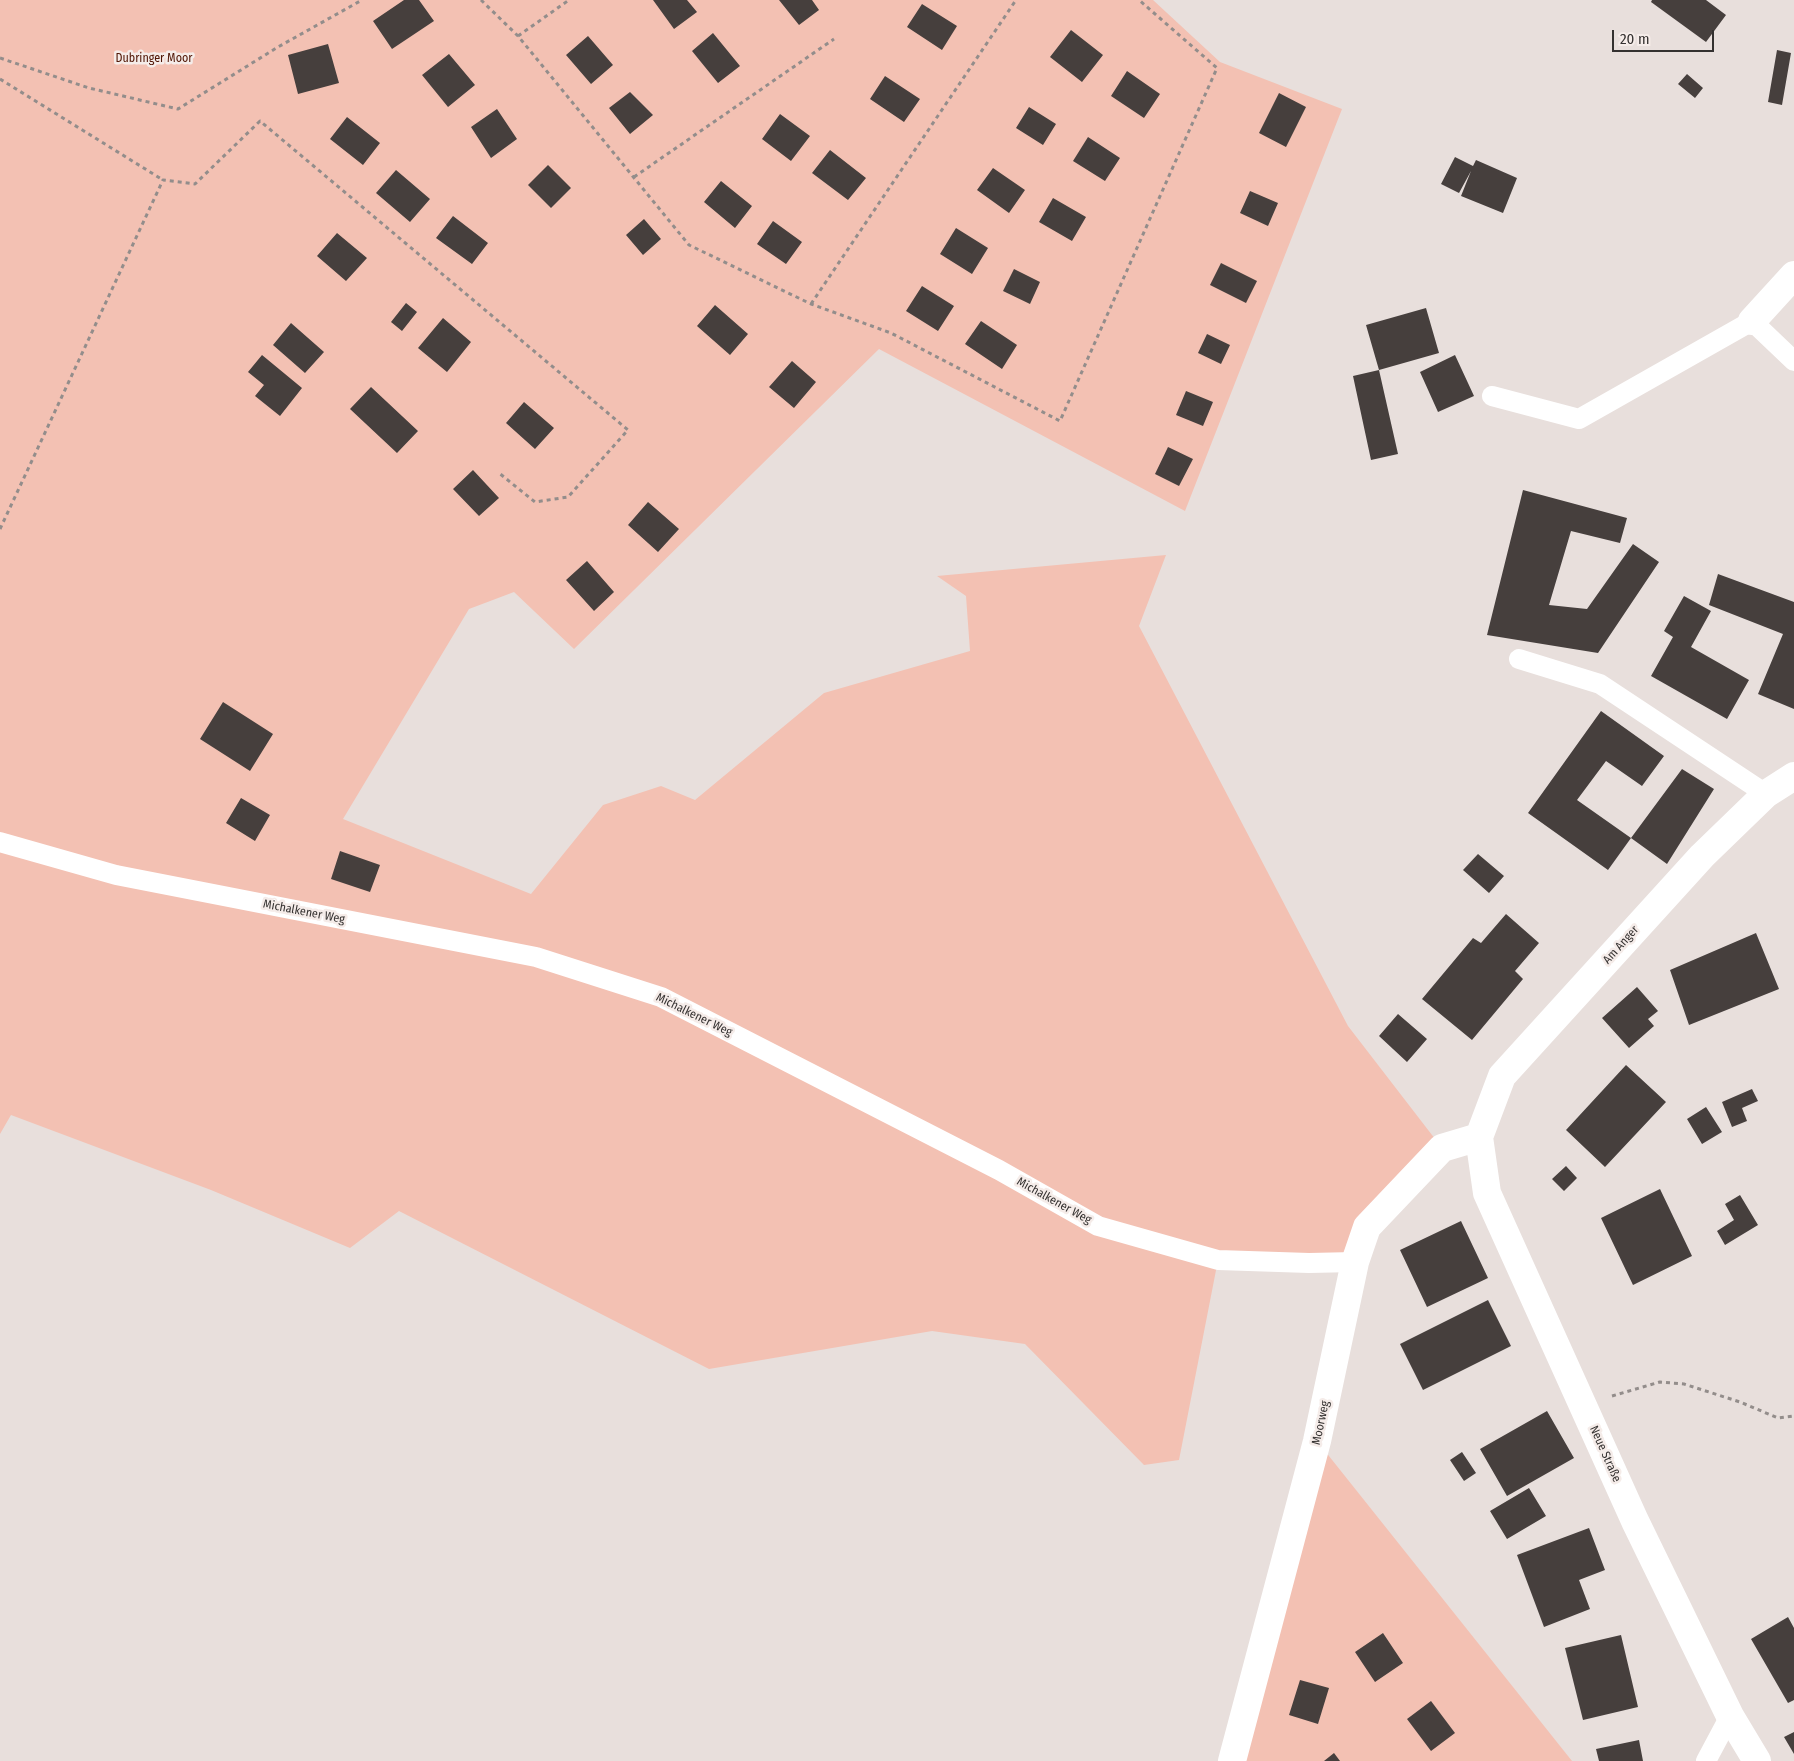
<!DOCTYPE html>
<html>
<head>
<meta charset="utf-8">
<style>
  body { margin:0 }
  #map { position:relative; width:1794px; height:1761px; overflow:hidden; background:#e8dfdc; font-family:"Fira Sans Condensed",sans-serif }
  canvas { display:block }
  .scale { position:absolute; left:1612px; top:30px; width:102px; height:22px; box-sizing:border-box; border:2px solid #343130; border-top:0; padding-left:6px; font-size:15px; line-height:18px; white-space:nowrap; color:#343130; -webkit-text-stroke:4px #f5ece9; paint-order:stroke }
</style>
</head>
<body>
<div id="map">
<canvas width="1794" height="1761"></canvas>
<div class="scale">20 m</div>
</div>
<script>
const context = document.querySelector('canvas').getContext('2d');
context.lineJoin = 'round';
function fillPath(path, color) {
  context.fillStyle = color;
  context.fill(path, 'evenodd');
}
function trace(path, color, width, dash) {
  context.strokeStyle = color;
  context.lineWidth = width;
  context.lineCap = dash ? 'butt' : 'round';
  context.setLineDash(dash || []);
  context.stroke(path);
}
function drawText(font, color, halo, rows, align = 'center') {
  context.font = font + ' "Fira Sans Condensed",sans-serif';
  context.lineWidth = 5;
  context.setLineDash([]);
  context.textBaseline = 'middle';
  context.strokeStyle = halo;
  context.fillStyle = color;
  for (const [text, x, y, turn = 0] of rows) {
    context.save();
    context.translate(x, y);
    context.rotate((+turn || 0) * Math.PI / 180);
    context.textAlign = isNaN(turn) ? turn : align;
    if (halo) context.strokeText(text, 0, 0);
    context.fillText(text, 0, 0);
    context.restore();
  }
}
fillPath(new Path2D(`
  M0,0H1153L1220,62L1342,109L1185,511L879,349L574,649L514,592L469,609L343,819L531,894L603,805L661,786L695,800L824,693L970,651L966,596L937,576L1166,555L1139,626L1348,1026L1442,1148L1355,1262L1218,1260L1179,1460L1144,1465L1025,1344L932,1331L709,1369L399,1211L350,1248L211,1190L11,1115L0,1134Z
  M1317,1441L1572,1761H1232Z`), '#f3c1b3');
fillPath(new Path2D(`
  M404,0H419L434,21L392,49L373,21Z
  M653,0H687L697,12L674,29Z
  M779,0H812L819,10L799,25Z
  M1652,0H1706L1726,15L1706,42L1651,2Z
  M922,4L957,26L942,50L907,27Z
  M1071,30L1103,55L1082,82L1050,57Z
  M713,33L740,66L718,83L692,51Z
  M588,36L613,65L591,84L566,55Z
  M328,44L339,83L298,94L288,55Z
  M1777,50L1791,53L1782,105L1768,102Z
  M449,54L475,85L448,107L422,75Z
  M1127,71L1160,94L1144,118L1111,96Z
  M1687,74L1703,88L1695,98L1678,84Z
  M885,76L920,99L904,122L870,99Z
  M630,92L653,115L630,134L609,108Z
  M1279,93L1306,107L1286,147L1259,133Z
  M1029,107L1056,124L1043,145L1016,128Z
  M497,109L517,139L491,158L471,127Z
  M780,114L810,136L791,161L762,139Z
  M347,117L380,143L363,165L330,139Z
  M1088,137L1120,158L1105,181L1073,161Z
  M830,150L866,178L848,200L812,173Z
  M1455,157L1473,166L1476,160L1517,178L1503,213L1461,196L1471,171L1459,193L1441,184Z
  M548,165L571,188L551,208L528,185Z
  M993,168L1025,190L1009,213L977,190Z
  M396,170L430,199L410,222L376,193Z
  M721,181L752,206L735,228L704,202Z
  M1250,191L1278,203L1268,226L1240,213Z
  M1053,198L1086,217L1072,241L1039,222Z
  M453,216L488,243L472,264L436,238Z
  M644,219L661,239L643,255L626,235Z
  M773,221L802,242L786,264L757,244Z
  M956,228L988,248L972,274L940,254Z
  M337,233L367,258L346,281L317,256Z
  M1221,263L1257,281L1246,303L1210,285Z
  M1014,269L1040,282L1030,304L1003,291Z
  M922,286L954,306L938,331L906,311Z
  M406,303L417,312L402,331L391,322Z
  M715,305L748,334L730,355L697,326Z
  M1426,308L1439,353L1379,370L1366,325Z
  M443,318L471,342L447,372L418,348Z
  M981,321L1017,345L1002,369L965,344Z
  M291,323L324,352L305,373L273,345Z
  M1207,334L1230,345L1221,364L1198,353Z
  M262,355L302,388L280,416L255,396L264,385L248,372Z
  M1455,355L1474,396L1438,412L1420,372Z
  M792,361L816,382L794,408L769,387Z
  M1379,370L1398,454L1371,460L1353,376Z
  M371,387L418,431L397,453L350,409Z
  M1186,391L1213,402L1203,426L1176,415Z
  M524,402L554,428L535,449L506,423Z
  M1168,447L1193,459L1179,486L1155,474Z
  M473,470L499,498L479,516L453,489Z
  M1523,490L1627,518L1620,543L1571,531L1549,605L1587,609L1633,544L1659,562L1598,653L1487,635Z
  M648,502L679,529L658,552L628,525Z
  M587,561L614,592L594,611L566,580Z
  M1718,574L1794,602V709L1758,694L1783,634L1709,605Z
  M1684,596L1711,611L1691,647L1749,680L1727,719L1651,676L1673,637L1664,631Z
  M223,702L273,734L250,771L200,739Z
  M1601,711L1664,756L1642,786L1606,761L1577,800L1631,838L1682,769L1714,789L1667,864L1631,838L1608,870L1528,813Z
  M241,798L270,815L255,841L226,823Z
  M340,851L380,865L370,892L331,879Z
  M1478,854L1504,876L1489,893L1463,870Z
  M1506,914L1539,943L1515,971L1523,979L1472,1040L1422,999L1473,938L1481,943Z
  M1756,933L1779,989L1689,1025L1670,970Z
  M1637,987L1658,1011L1648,1019L1654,1026L1629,1048L1602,1018Z
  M1398,1014L1427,1039L1407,1062L1379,1036Z
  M1626,1065L1666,1102L1605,1167L1566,1130Z
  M1752,1089L1758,1101L1742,1108L1747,1121L1732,1127L1722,1102Z
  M1706,1107L1722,1132L1702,1144L1687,1119Z
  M1566,1166L1577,1178L1564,1191L1552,1179Z
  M1660,1189L1692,1256L1633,1285L1601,1218Z
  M1740,1195L1758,1225L1725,1245L1717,1231L1734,1220L1725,1204Z
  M1461,1221L1488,1278L1427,1307L1400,1250Z
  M1488,1300L1511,1346L1423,1390L1400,1344Z
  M1547,1411L1574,1458L1507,1496L1480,1449Z
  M1462,1452L1476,1473L1464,1481L1450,1460Z
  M1529,1488L1546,1516L1507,1539L1490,1511Z
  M1589,1528L1605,1570L1579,1580L1590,1609L1544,1627L1517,1555Z
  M1788,1617L1794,1628V1700L1788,1703L1751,1639Z
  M1383,1633L1403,1663L1375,1682L1355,1652Z
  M1621,1635L1638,1707L1583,1720L1565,1648Z
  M1300,1680L1329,1688L1318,1724L1289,1715Z
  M1431,1701L1455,1733L1431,1751L1407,1719Z
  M1794,1732V1754L1784,1737Z
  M1639,1740L1643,1761H1599L1596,1749Z
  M1334,1753L1340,1761H1324Z`), '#463f3d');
trace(new Path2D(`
  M481,0L518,36L689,245L811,304L891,333L1060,421L1217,68L1139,0
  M518,36L569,0
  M0,58L89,88L178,109L278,47L362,0
  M0,79L163,180
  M634,177L834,39
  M811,304L1016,0
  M0,529L163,180L195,184L260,121L628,430L568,497L535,502L499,473
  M1612,1396L1660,1382L1684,1384L1740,1402L1778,1418L1794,1416`), '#938d8b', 3, [4, 4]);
trace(new Path2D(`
  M1492,396L1579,419L1752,321L1794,361
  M1519,659L1600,684L1766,794
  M0,842L116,875L536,957L661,997L999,1170L1098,1226L1218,1260L1309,1263L1355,1262
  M1706,1761L1730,1716`), '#fff', 20);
trace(new Path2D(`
  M1752,321L1794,275
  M1232,1761L1317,1441L1355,1262L1367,1227L1442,1148L1479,1137
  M1757,1761L1730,1716L1635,1521L1487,1193L1479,1137L1502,1076L1702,856L1766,794L1794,776`), '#fff', 28);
drawText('12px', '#501504', '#f5ece9', [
  ["Dubringer Moor",154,59]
]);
drawText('12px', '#343130', '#f5ece9', [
  ["Michalkener Weg",304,912,11],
  ["Am Anger",1621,945,-48],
  ["Michalkener Weg",694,1015,26],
  ["Michalkener Weg",1054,1201,29],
  ["Moorweg",1321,1423,-78],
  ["Neue Straße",1605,1454,66]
]);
</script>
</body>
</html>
